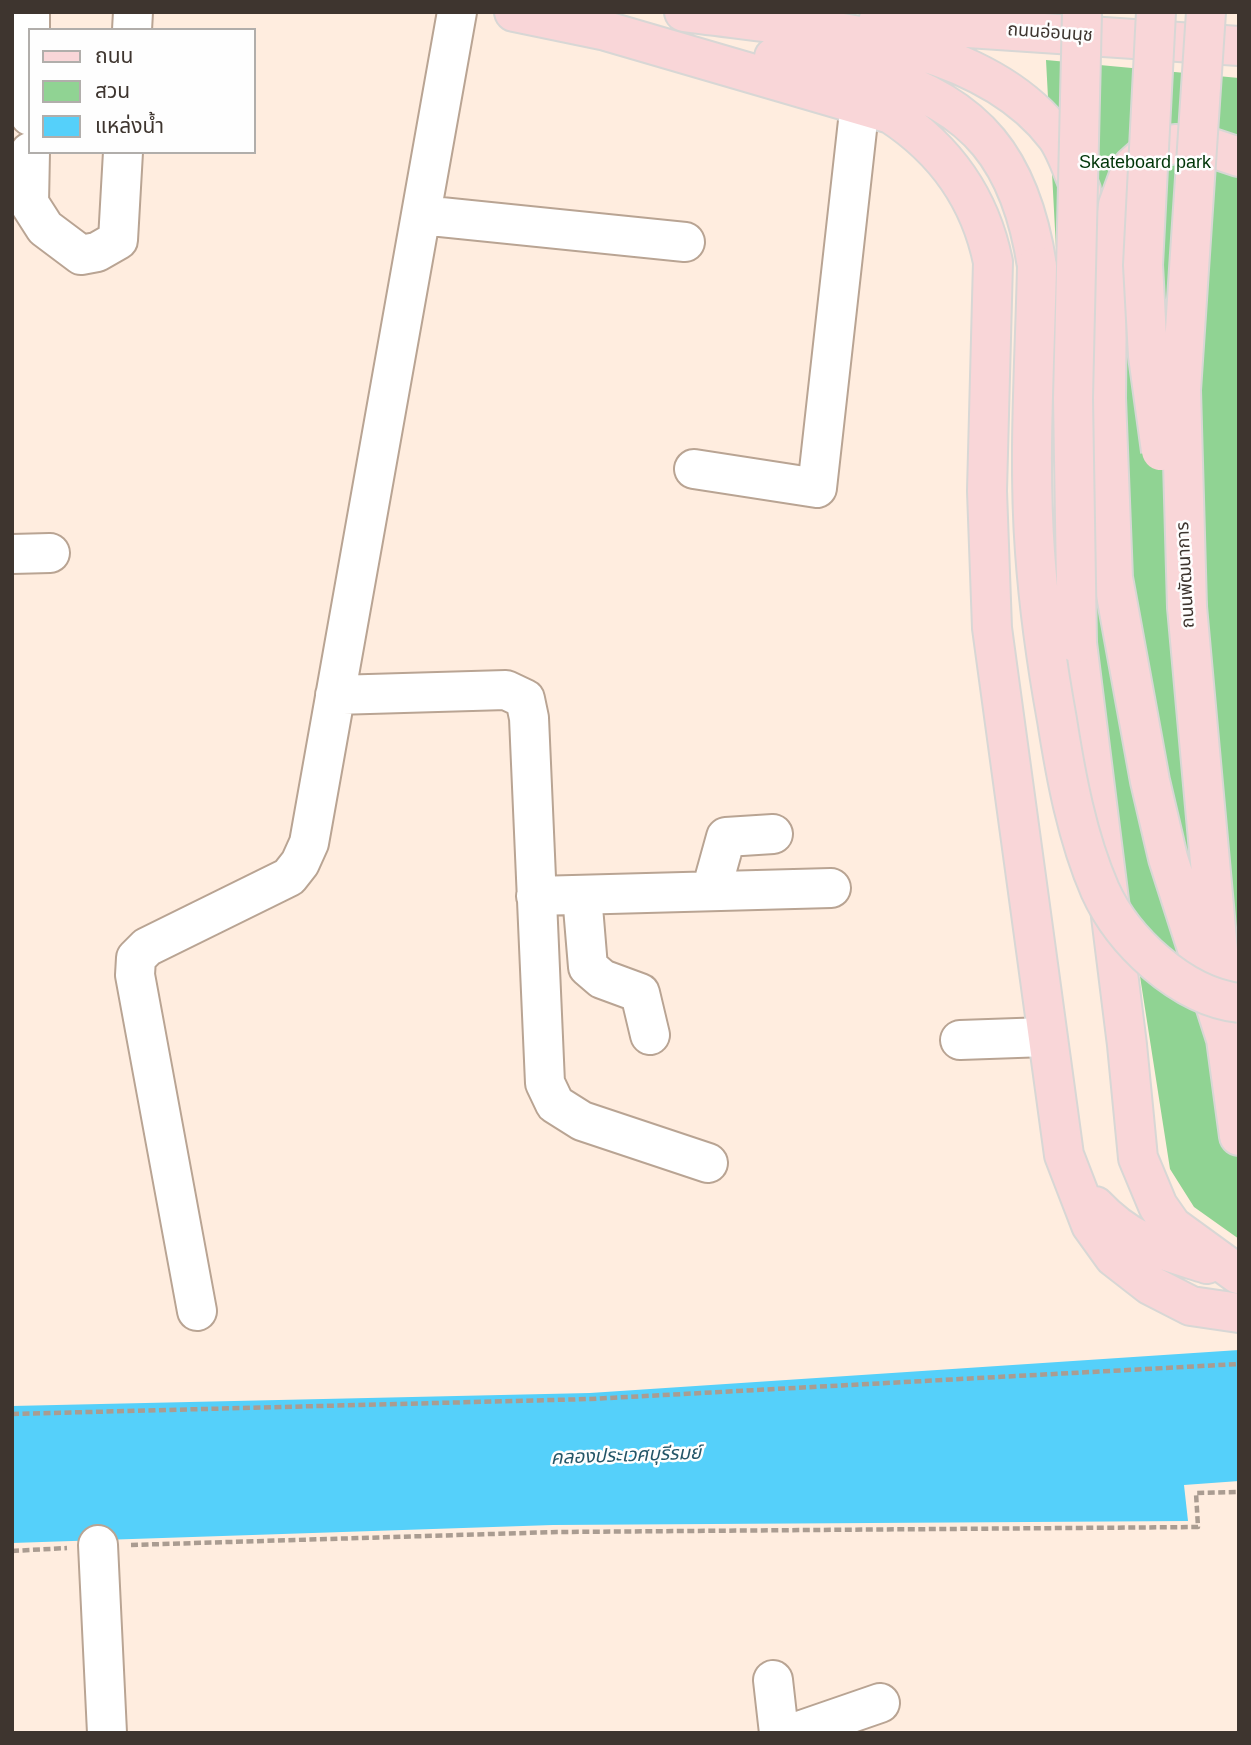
<!DOCTYPE html>
<html>
<head>
<meta charset="utf-8">
<style>
  body { margin:0 }
  #map { position:relative; width:1251px; height:1745px; overflow:hidden; background:#ffeddf; font-family:Helvetica,"Noto Sans Thai",sans-serif }
  canvas { display:block }
  .frame { position:absolute; inset:0; border:14px solid #3e352f; pointer-events:none }
  .legend { position:absolute; left:28px; top:28px; width:228px; height:126px; box-sizing:border-box; background:#fefefe; border:2px solid #b1aeab; margin:0; padding:9px 12px; list-style:none; font-size:21px; color:#3e352f }
  .legend li { display:flex; align-items:center; gap:14px; height:35px }
  .legend b { width:35px; border:2px solid #b1aeab }
</style>
</head>
<body>
<div id="map">
<canvas width="1251" height="1745"></canvas>
<div class="frame"></div>
<ul class="legend">
<li><b style="height:9px;background:#f9d6d8"></b>ถนน</li>
<li><b style="height:19px;background:#90d393"></b>สวน</li>
<li><b style="height:19px;background:#55d0fa"></b>แหล่งน้ำ</li>
</ul>
</div>
<script>
const context = document.querySelector('canvas').getContext('2d');
context.lineJoin = 'round';
function fillPath(path, color) {
  context.fillStyle = color;
  context.fill(path, 'evenodd');
}
function trace(path, color, width, dash) {
  context.strokeStyle = color;
  context.lineWidth = width;
  context.lineCap = dash ? 'butt' : 'round';
  context.setLineDash(dash || []);
  context.stroke(path);
}
function drawText(font, color, halo, rows, align = 'center') {
  context.font = font + ' Helvetica,"Noto Sans Thai",sans-serif';
  context.lineWidth = 5;
  context.setLineDash([]);
  context.textBaseline = 'middle';
  context.strokeStyle = halo;
  context.fillStyle = color;
  for (const [text, x, y, turn = 0] of rows) {
    context.save();
    context.translate(x, y);
    context.rotate((+turn || 0) * Math.PI / 180);
    context.textAlign = isNaN(turn) ? turn : align;
    if (halo) context.strokeText(text, 0, 0);
    context.fillText(text, 0, 0);
    context.restore();
  }
}
fillPath(new Path2D(`
  M1046,60L1239,78V1239L1194,1207L1170,1169L1125,880L1077,643Z`), '#90d393');
fillPath(new Path2D(`
  M1239,1350V1481L1184,1485L1188,1521L553,1525L12,1543V1406L590,1393Z`), '#55d0fa');
const minor = new Path2D(`
  M30,12V116
  M132,30L133,12
  M30,152L29,203L45,228L81,255L97,252L118,240L123,152
  M421,215L685,242
  M694,469L817,488L860,103
  M12,554L50,553
  M335,695L506,690L525,699L529,718L545,1083L555,1104L582,1121L708,1163
  M711,891L726,837L773,834
  M582,895L588,967L602,979L640,993L650,1035
  M536,896L831,888
  M960,1040L1046,1037
  M197,1311L135,975L136,958L147,947L289,877L300,863L309,843L457,12
  M98,1545L107,1733
  M773,1680L779,1733
  M793,1733L880,1703`);
const major = new Path2D(`
  M514,12L606,31L891,114C946,150 980,198 993,262L987,491L992,628L1064,1155L1091,1225L1114,1257L1150,1285L1191,1306L1239,1313
  M684,12C803,29 977,32 1056,136C1067,151 1073,173 1081,190
  M878,22L1239,46
  M774,57C807,63 843,64 875,74C978,105 1021,161 1037,266
  M1187,607L1226,1039L1239,1136
  M1077,643L1127,1045L1138,1158L1158,1206L1172,1226L1238,1274
  M1226,1039L1168,858L1150,781L1113,578L1106,398L1107,286L1118,205L1132,167L1152,149L1175,144L1206,146L1239,157
  M1095,1206C1130,1243 1159,1249 1207,1264`);
trace(minor, '#b9a493', 42);
trace(major, '#d8d7d5', 42);
trace(new Path2D(`
  M12,1414L590,1399L1239,1364
  M131,1545L557,1532L1198,1527L1196,1493L1239,1492
  M12,1551L67,1548`), '#aa9c91', 4.5, [7, 3.5]);
trace(minor, '#fff', 38);
trace(major, '#f9d6d8', 38);
const majorBridge = new Path2D(`
  M1156,12L1143,265L1148,356L1161,451
  M1037,266C1035,361 1028,457 1035,552C1039,608 1047,665 1057,720C1066,777 1077,837 1100,890C1123,941 1181,996 1239,1003
  M1187,607L1181,390L1206,12
  M1077,643L1073,398L1082,12`);
trace(majorBridge, '#d8d7d5', 42, []);
trace(majorBridge, '#f9d6d8', 38);
drawText('18px', '#3e352f', '#fefefe', [
  ["ถนนอ่อนนุช",1050,33,4],
  ["ถนนพัฒนาการ",1186,575,-93]
]);
drawText('18px', '#003508', '#fefefe', [
  ["Skateboard park",1145,163]
]);
drawText('italic 19px', '#245668', '#fefefe', [
  ["คลองประเวศบุรีรมย์",626,1456,-2]
]);
</script>
</body>
</html>
